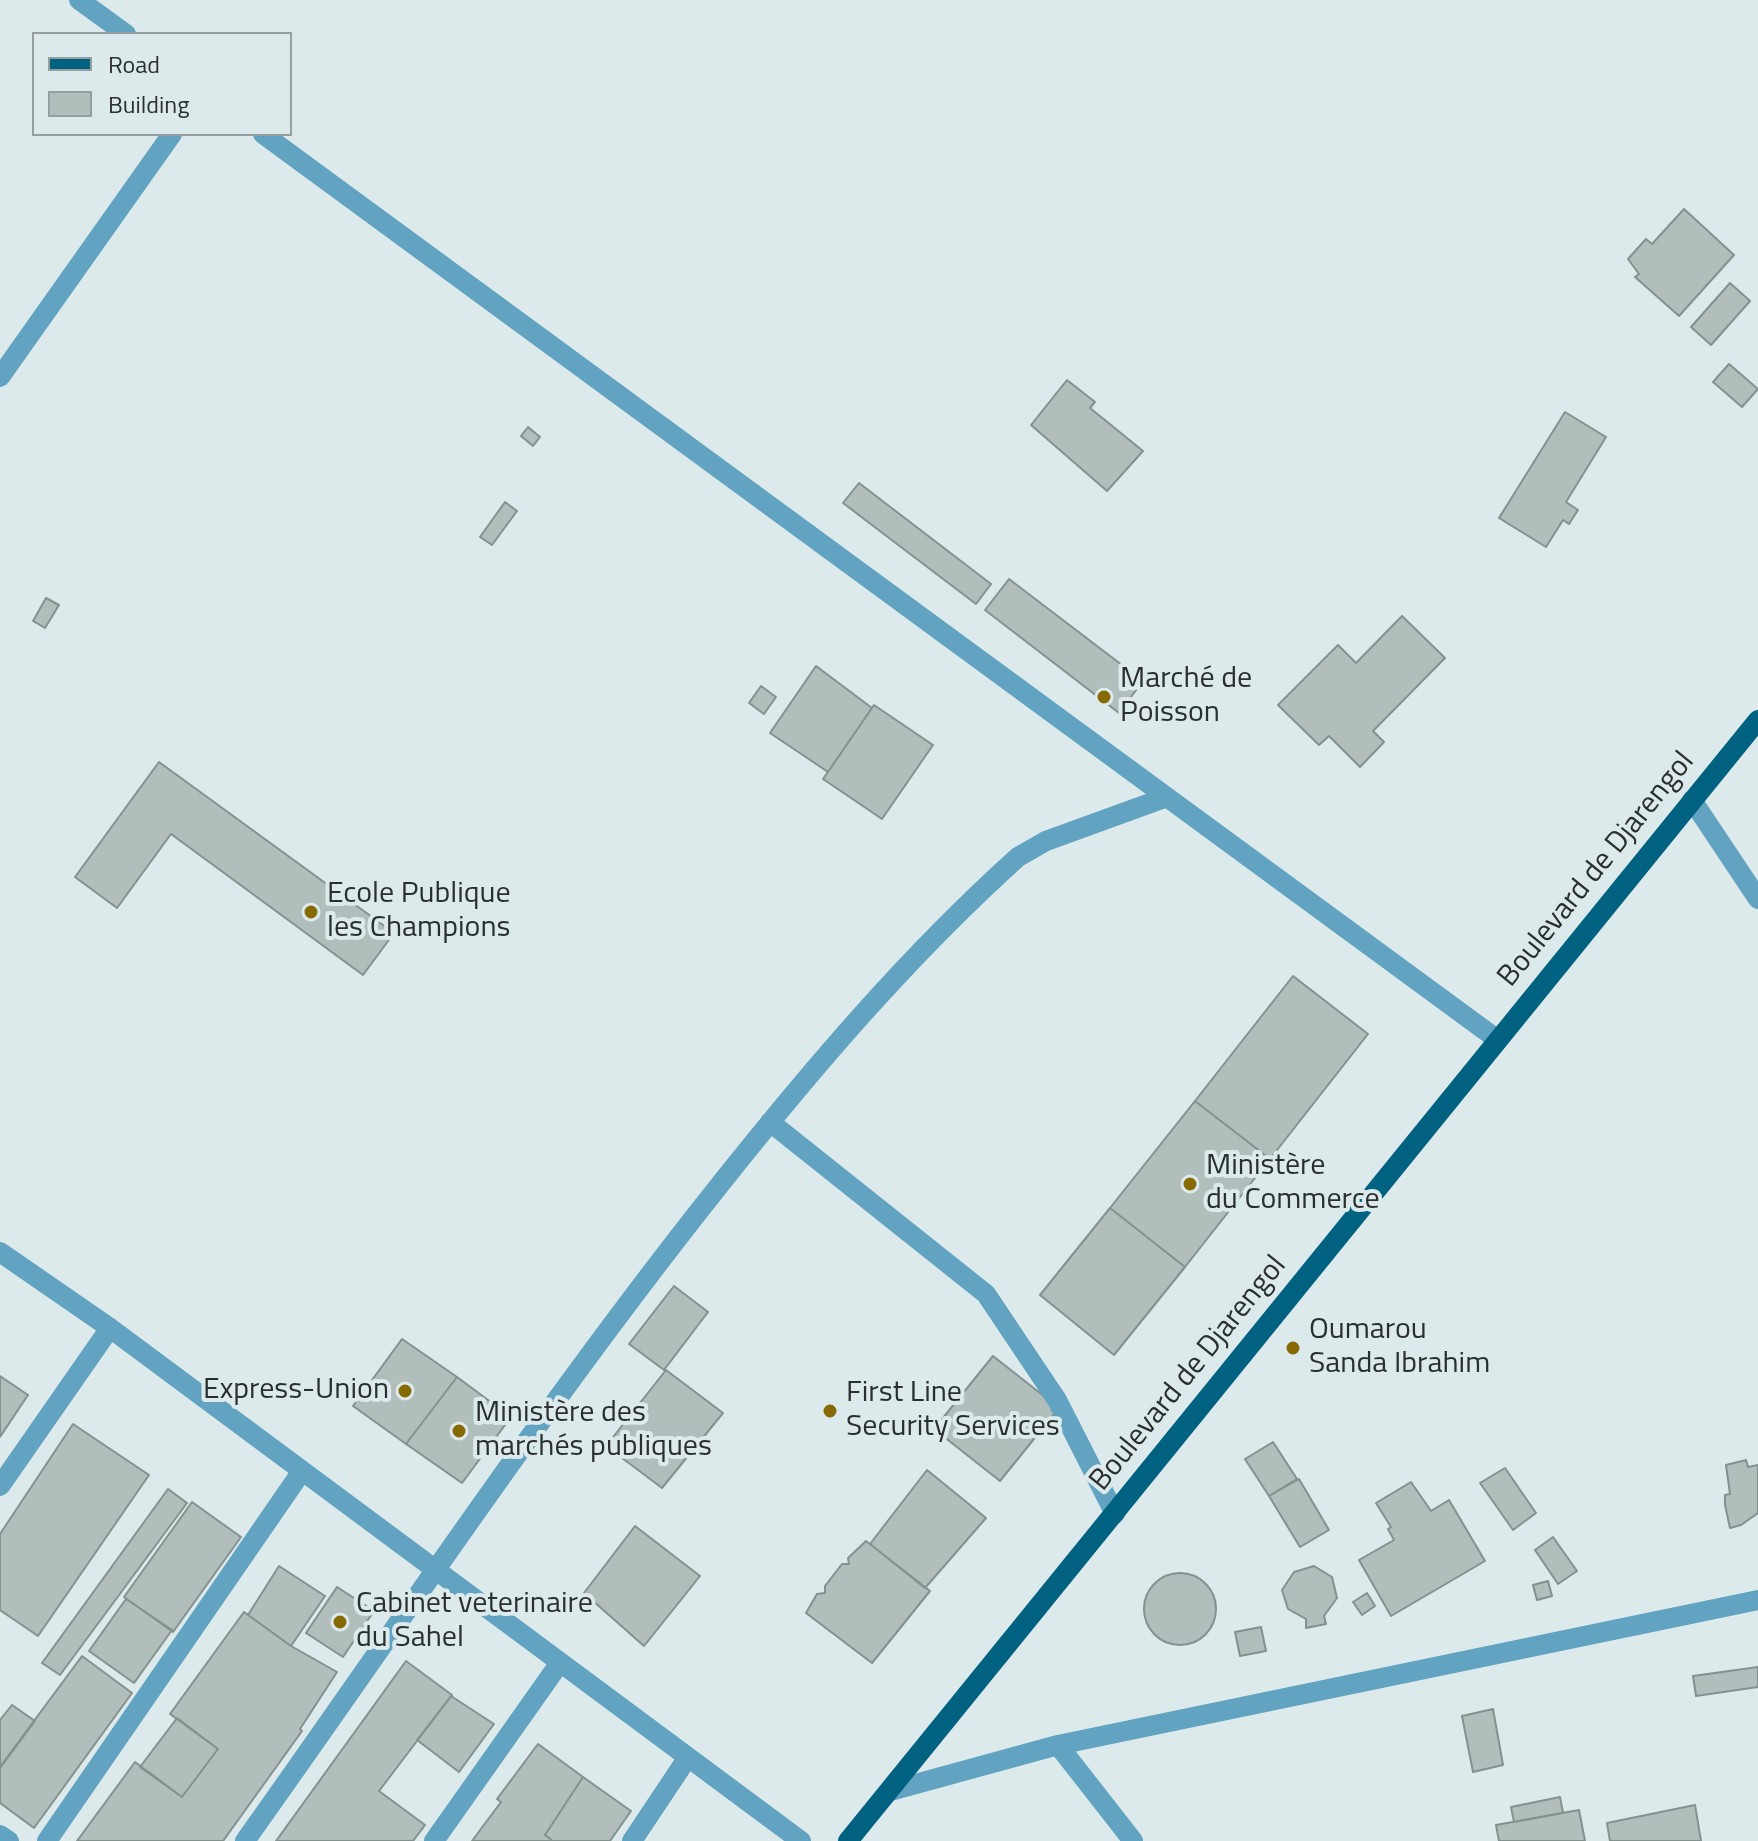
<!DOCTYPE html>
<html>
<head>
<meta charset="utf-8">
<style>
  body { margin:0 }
  #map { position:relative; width:1758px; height:1841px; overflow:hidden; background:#ddeaec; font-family:"Titillium Web",sans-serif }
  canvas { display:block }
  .legend { position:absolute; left:32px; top:32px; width:260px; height:104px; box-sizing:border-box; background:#ddeaec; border:2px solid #959fa0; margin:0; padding:10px 14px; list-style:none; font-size:24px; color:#2a2f2f }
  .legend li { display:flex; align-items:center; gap:16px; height:40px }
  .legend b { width:40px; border:2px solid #959fa0 }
</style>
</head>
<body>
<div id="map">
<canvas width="1758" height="1841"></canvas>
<ul class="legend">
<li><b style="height:10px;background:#006280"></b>Road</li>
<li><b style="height:22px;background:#b2bebc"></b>Building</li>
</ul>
</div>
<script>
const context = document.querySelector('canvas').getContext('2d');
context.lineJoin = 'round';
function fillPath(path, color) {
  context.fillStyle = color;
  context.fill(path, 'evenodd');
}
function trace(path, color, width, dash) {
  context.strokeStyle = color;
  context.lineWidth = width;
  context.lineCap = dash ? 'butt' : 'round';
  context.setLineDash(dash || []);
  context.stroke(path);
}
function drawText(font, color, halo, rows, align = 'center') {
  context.font = font + ' "Titillium Web",sans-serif';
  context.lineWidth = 8;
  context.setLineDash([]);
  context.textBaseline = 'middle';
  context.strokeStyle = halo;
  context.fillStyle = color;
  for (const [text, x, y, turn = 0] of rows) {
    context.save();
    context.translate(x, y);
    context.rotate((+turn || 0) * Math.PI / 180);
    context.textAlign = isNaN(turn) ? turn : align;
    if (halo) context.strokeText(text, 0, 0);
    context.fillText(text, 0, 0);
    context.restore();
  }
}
const building = new Path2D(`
  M1684,209L1734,255L1679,316L1635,277L1639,274L1628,259L1646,239L1652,244Z
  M1730,283L1750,301L1711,345L1691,327Z
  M1729,364L1758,389L1742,407L1713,382Z
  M1067,380L1095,402L1090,408L1143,451L1107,491L1031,425Z
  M1565,412L1606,437L1566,502L1578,510L1569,524L1563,520L1546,547L1499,518Z
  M528,427L540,437L533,446L521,436Z
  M859,483L991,584L976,604L843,503Z
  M505,502L517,511L492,545L480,537Z
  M1009,579L1143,681L1119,713L985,610Z
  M46,598L59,605L45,628L33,621Z
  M1402,616L1445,658L1373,731L1384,742L1360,767L1329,736L1319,745L1278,705L1338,645L1356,663Z
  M816,666L872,708L828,772L770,733Z
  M761,686L776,697L764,714L749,703Z
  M874,705L933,745L882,819L823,779Z
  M159,762L394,933L363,975L171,834L117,908L75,877Z
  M1293,976L1368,1034L1270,1159L1195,1101Z
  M1195,1101L1270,1159L1185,1267L1110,1208Z
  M1110,1208L1185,1267L1114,1355L1040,1295Z
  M674,1286L708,1312L664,1370L629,1344Z
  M402,1339L457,1377L406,1444L353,1406Z
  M993,1356L1059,1408L1000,1481L934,1429Z
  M666,1370L723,1413L662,1488L606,1446Z
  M0,1376L28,1395L0,1437Z
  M457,1377L511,1417L462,1483L406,1444Z
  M73,1424L149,1475L38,1636L0,1610V1534Z
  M1273,1442L1297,1479L1269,1496L1245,1459Z
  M1746,1460L1748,1467L1758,1465V1513L1741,1525L1730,1528L1725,1505V1495L1730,1494L1726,1465Z
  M1505,1468L1536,1513L1513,1530L1480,1483Z
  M927,1470L986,1518L925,1588L870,1544Z
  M1299,1479L1329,1530L1300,1547L1269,1496Z
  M1411,1482L1431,1511L1449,1500L1485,1561L1391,1616L1359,1560L1394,1540L1388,1529L1391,1527L1376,1503Z
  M168,1489L187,1503L60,1675L42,1663Z
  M192,1502L241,1537L173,1632L124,1597Z
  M635,1526L700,1576L644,1646L584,1593Z
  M1553,1537L1577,1571L1558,1584L1535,1550Z
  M866,1541L930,1591L872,1663L806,1613L817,1594L825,1593V1586L842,1564H849L848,1558Z
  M279,1566L325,1596L291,1646L248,1615Z
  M1314,1566L1332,1577L1337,1598L1324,1616L1326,1624L1306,1628V1619L1288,1609L1282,1590L1294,1572Z
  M1144 1609a36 36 0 1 1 72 0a36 36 0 1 1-72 0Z
  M1548,1581L1552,1596L1537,1600L1533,1585Z
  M337,1587L374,1611L343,1657L306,1633Z
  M1367,1593L1375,1606L1362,1615L1353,1602Z
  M126,1599L172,1630L134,1683L89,1651Z
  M244,1612L291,1646L337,1672L300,1729L302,1731L223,1841H77L135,1762L182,1797L218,1749L170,1714Z
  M1261,1627L1266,1651L1240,1656L1235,1632Z
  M82,1656L132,1693L34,1828L0,1803V1767Z
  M406,1661L452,1695L379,1791L425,1825L413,1841H276Z
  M1758,1667V1687L1696,1696L1693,1676Z
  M451,1696L494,1724L459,1772L417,1740Z
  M12,1705L35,1721L0,1768V1720Z
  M1493,1709L1503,1765L1473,1772L1462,1716Z
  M177,1718L218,1749L182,1797L140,1767Z
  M538,1744L583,1777L545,1835L553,1841H472L501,1802L497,1799Z
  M583,1777L631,1811L610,1841H553L545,1835Z
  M1560,1797L1563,1813L1514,1822L1511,1807Z
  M1695,1805L1701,1841H1610L1607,1823Z
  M1579,1810L1585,1841H1499L1496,1825Z`);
fillPath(building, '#b2bebc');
trace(building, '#84918e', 2);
trace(new Path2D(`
  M79,0L126,34
  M263,134L1498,1040
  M0,377L172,134
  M1692,800L1758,899
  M770,1122L986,1294L1057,1400L1115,1514
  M0,1252L110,1328L801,1841
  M0,1486L110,1328
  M1058,1745L1133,1841
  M890,1791L1058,1745L1758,1600
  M0,1835L9,1841
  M47,1841L302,1471
  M245,1841C401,1622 550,1398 718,1187C811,1070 907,957 1018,857L1046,841L1167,797
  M434,1841L559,1664
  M632,1841L688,1757`), '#61a3c0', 20);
trace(new Path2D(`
  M848,1841L1758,720`), '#006280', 20);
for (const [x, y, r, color] of [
  [1104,697,8,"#866a05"],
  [311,912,8,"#866a05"],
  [1190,1184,8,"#866a05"],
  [1293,1348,8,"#866a05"],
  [405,1391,8,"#866a05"],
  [830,1411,8,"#866a05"],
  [459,1431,8,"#866a05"],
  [340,1622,8,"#866a05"]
]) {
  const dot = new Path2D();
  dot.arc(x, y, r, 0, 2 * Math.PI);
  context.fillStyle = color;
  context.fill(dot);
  trace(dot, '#ddeaec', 3);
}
drawText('30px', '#2a2f2f', '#ddeaec', [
  ["Marché de",1120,680],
  ["Poisson",1120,714],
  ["Ecole Publique",327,895],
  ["les Champions",327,929],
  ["Ministère",1206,1167],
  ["du Commerce",1206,1201],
  ["Oumarou",1309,1331],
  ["Sanda Ibrahim",1309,1365],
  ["Express-Union",389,1391,"right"],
  ["First Line",846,1394],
  ["Security Services",846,1428],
  ["Ministère des",475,1414],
  ["marchés publiques",475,1448],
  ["Cabinet veterinaire",356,1605],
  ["du Sahel",356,1639]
], 'left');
drawText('30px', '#2a2f2f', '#ddeaec', [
  ["Boulevard de Djarengol",1597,870,-51],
  ["Boulevard de Djarengol",1189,1374,-51]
]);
</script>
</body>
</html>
